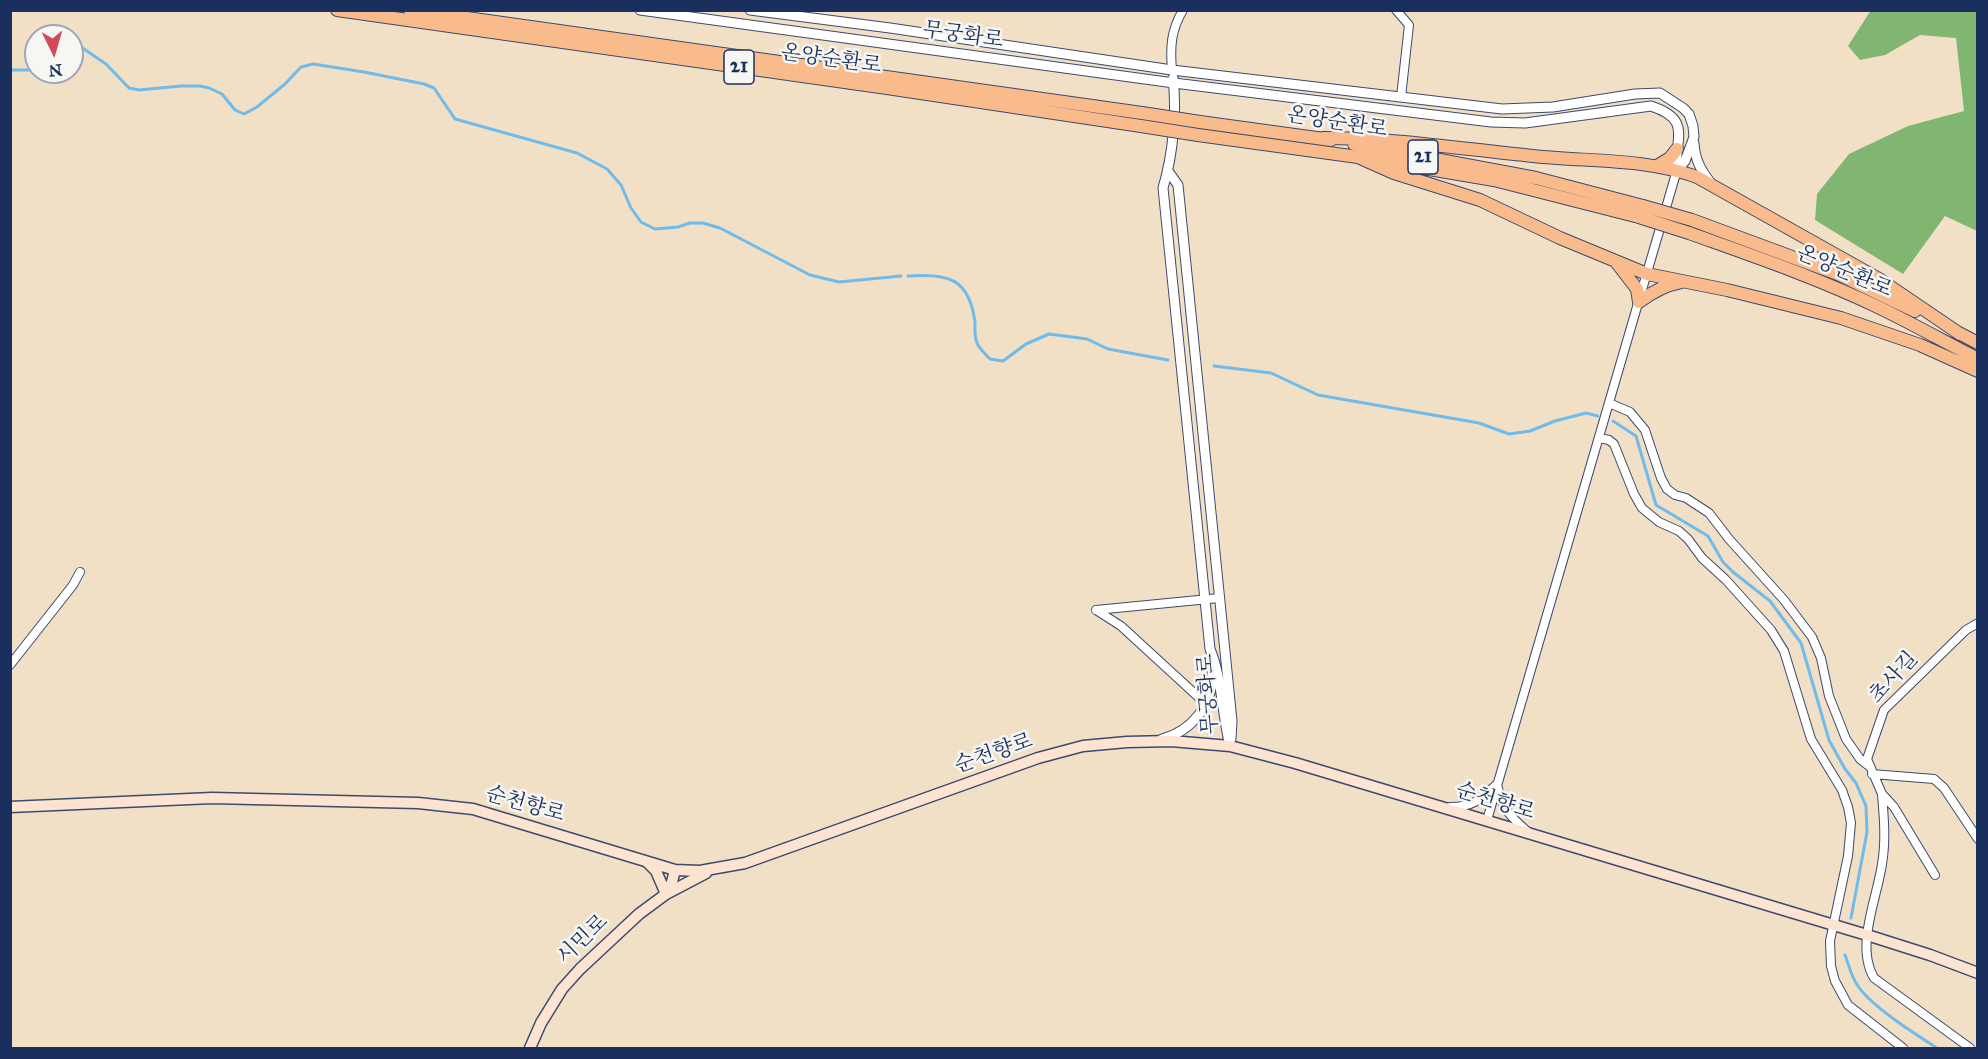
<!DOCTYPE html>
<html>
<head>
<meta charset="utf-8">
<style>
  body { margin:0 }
  #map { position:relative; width:1988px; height:1059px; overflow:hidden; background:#f2e0c6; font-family:"IM FELL Great Primer",serif }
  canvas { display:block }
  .frame { position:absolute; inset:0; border:12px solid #1b2f5e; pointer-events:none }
  .north { position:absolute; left:24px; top:24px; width:60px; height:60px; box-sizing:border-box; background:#f6f6f2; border:2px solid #9ea6b7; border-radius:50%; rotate:175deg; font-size:16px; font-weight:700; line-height:24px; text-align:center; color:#1b2f5e }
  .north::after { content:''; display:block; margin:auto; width:21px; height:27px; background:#d1495b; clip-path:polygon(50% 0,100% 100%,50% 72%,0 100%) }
</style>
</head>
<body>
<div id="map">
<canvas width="1988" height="1059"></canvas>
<div class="frame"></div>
<div class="north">N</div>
</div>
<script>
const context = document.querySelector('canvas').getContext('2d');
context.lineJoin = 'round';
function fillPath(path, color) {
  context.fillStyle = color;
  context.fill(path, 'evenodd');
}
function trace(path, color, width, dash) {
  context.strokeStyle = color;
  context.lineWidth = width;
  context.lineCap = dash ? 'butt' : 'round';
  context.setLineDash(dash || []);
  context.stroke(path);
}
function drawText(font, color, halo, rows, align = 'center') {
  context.font = font + ' "IM FELL Great Primer","Noto Serif KR",serif';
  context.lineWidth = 5;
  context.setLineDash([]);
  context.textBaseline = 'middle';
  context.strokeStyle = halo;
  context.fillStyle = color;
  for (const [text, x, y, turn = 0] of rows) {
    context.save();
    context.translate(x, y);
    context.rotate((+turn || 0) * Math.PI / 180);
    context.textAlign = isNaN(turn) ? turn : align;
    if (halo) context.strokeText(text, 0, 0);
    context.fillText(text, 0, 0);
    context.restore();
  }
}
fillPath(new Path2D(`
  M1871,10L1977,11V231L1945,216L1903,274L1815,220L1817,194L1849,154L1908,126L1964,111L1956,38L1920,35L1885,55L1860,60L1848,46Z`), '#80b671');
trace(new Path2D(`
  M72,53L81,47L106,64L129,88L139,90L181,86H200L209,88L222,94L235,110L244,114L257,107L285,84L301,67L313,64L364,72L424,84L434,88L455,119L577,153L607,169L621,185L631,208L641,222L655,229L678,227L690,223H703L720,228L810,275L839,282L901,276
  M10,70H36
  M908,276C948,273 969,278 975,322C975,329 974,339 978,345C981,350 986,355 990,359L1003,361L1026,344L1049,334L1087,339L1108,349L1168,360
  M1214,366L1271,373L1318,395L1479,423L1509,434L1530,431L1555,421L1586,413L1598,416
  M1613,421L1636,436L1656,505L1708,536L1723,562L1733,572L1770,601L1801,643L1829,740L1845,769L1856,783L1866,806L1867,832L1851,918
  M1845,955C1849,965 1851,977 1858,986C1871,1006 1915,1034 1937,1048`), '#70bbe9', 3);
const minor = new Path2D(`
  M1396,10L1409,25L1401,97
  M1172,70C1170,47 1171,30 1183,10
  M1609,403L1630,412L1645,430L1661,478L1667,489L1675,495L1686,498L1709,513L1729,539L1784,600L1812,637L1821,658L1829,696L1846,739L1860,759L1869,766
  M1599,438L1609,440L1614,444L1634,494L1642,508L1659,522L1679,531L1688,539L1702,558L1726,580L1771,630L1784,651L1811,739L1842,790L1848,807L1851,823L1848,856L1830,941L1831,966L1835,981L1848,1005L1903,1048
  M1096,610L1121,626L1206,704
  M1096,610L1219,598
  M10,665L73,585L80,572
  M1872,774L1934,779L1944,788L1978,839
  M1498,788C1501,808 1513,819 1528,832
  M1882,794C1884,818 1886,841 1882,864C1877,899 1855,946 1874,978L1970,1048
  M1450,807C1473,807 1480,800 1496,785
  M1487,820L1677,170
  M1935,875L1894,807L1882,794L1867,759L1884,710L1966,630L1978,623`);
const tertiary = new Path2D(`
  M640,10L1174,83L1491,122L1525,123L1651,106C1693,120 1674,138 1677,170
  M750,10L890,28L1172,70L1502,109L1553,107L1635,94L1660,93L1683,108L1689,114L1693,126L1694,137L1685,161L1677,170
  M1173,78C1177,113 1173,154 1163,188L1210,649C1222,677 1222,715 1230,746
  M1694,143C1695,159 1700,169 1710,182
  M1168,171L1178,185L1232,721L1231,739
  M1162,739C1192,731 1214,704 1212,672`);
const secondary = new Path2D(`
  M10,807L212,798L418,803L473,809L675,870L700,871L745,863L1038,758L1083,746L1127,742L1171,741L1230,746L1295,763L1867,935L1930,955L1978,973
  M647,862L656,871L666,894L706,873
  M530,1048L541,1023L562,989L580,969L639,914L666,894L672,882L675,870`);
const trunk = new Path2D(`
  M337,10L887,88L1141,126
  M410,10L1142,113
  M1200,122L1331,140
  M1198,135L1358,157L1494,180L1639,217
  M1323,138C1394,138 1463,149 1533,156C1588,162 1645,158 1697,177L1879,279L1960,334
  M1354,144L1536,178L1643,206
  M1358,157L1394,173L1480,200L1560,238L1647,274L1727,290L1841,318L1920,345L1978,371
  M1657,166L1670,158L1677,149
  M1692,220L1838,274L1915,311
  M1689,233C1753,256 1818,278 1880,308C1913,324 1945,342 1978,359
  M1617,263L1637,289L1639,302C1652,292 1665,285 1681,282
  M1955,331L1978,343`);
trace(minor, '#3b4a6e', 10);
trace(tertiary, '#3b4a6e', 11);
trace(secondary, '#3b4a6e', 13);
trace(trunk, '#3b4a6e', 14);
trace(minor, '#fff', 8);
trace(tertiary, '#fff', 9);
trace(secondary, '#fde4d1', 10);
trace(trunk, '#fabb8c', 12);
const trunkBridge = new Path2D(`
  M1142,113L1200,122
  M1141,126L1198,135
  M1643,206L1692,220
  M1639,217L1689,233`);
trace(trunkBridge, '#3b4a6e', 14, []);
trace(trunkBridge, '#fabb8c', 12);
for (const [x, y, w] of [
  [739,67,30],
  [1423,157,30]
]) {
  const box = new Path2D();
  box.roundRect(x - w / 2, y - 17, w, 34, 4.5);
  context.fillStyle = '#f6f6f2';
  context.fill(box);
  trace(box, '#1b2f5e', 1.5);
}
drawText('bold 20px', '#1b2f5e', null, [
  ["21",739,67],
  ["21",1423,157]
]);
drawText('21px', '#1b2f5e', '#f6f6f2', [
  ["무궁화로",963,36,8],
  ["온양순환로",831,60,8],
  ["온양순환로",1337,123,9],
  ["온양순환로",1844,272,23],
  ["초사길",1894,678,-48],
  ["무궁화로",1209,694,-94],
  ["순천향로",994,754,-19],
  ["순천향로",1495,802,17],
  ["순천향로",525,805,16],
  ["시민로",583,940,-44]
]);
</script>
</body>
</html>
